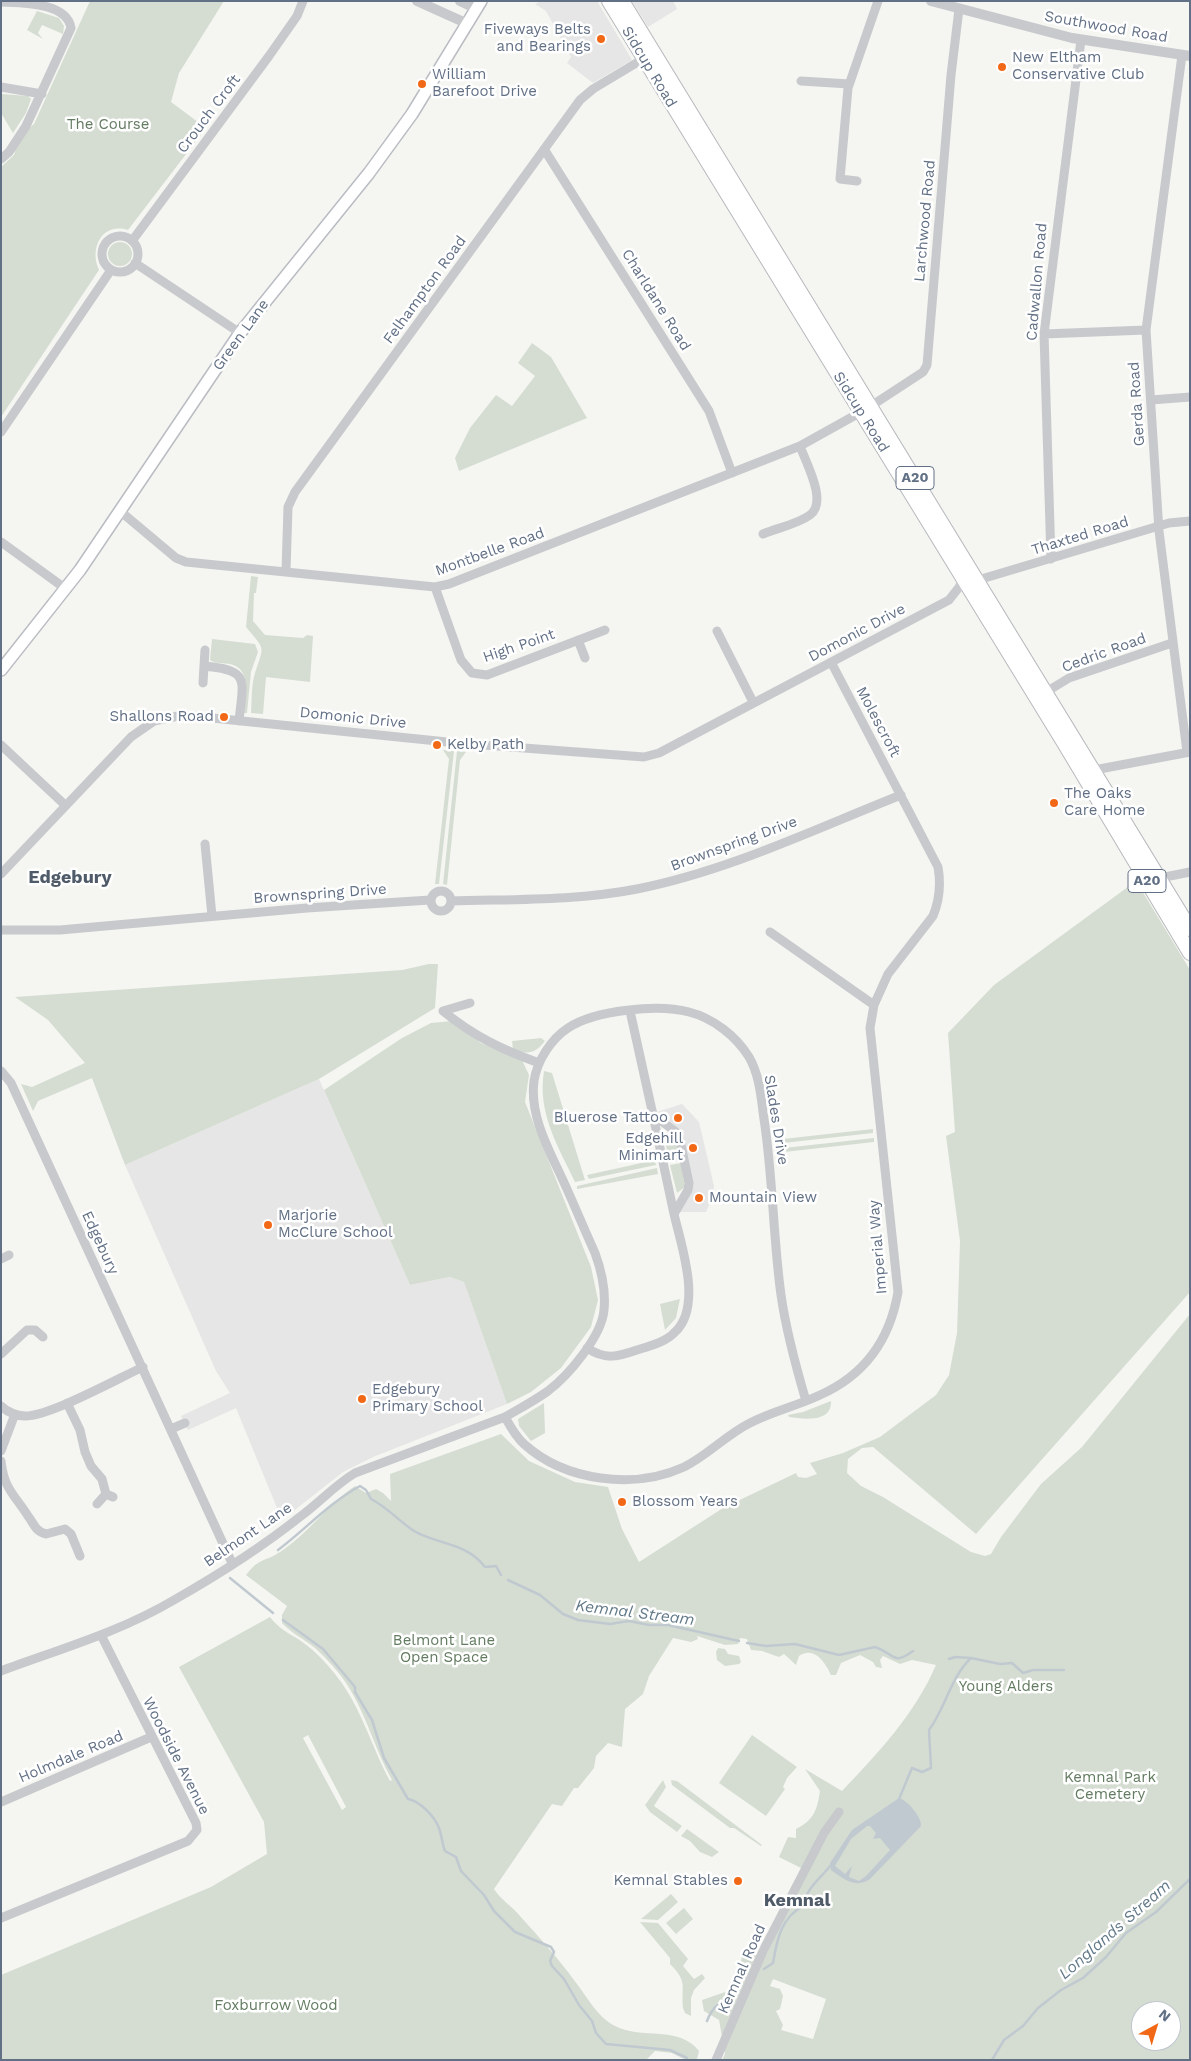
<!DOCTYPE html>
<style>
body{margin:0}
#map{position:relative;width:1191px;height:2061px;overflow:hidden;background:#f5f6f1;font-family:"Work Sans",sans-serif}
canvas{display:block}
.frame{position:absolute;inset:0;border:2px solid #627085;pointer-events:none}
.north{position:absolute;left:1131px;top:2001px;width:50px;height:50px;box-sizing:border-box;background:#fff;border:1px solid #c0c6ce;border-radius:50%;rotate:39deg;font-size:14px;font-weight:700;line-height:20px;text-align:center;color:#627085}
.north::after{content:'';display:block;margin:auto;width:18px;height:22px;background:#f16816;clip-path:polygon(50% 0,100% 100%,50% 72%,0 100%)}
</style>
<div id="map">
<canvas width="1191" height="2061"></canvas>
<div class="frame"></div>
<div class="north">N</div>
</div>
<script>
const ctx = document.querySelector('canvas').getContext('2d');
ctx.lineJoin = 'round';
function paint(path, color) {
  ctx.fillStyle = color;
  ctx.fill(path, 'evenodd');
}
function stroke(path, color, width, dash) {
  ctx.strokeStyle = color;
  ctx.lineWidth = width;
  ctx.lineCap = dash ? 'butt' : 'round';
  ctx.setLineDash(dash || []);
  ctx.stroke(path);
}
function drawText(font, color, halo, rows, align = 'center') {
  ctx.font = font + ' "Work Sans",sans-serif';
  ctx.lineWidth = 5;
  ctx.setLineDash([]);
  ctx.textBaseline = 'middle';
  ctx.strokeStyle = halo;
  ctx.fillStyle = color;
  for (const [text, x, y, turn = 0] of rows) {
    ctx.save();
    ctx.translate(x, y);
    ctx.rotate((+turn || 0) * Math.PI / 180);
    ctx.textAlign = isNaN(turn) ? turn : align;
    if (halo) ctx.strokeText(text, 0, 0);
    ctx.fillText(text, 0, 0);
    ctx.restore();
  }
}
paint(new Path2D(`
 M541,1h56l35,59 -39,23 -26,-20 4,-6 -25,-46 -11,-7z
 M632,1h41l4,8 -29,18z
 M319,1079l91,206 40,-8 14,5 43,122 -134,53 -30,15 -61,48 -46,-112 -48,22 -7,-14 49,-23 -14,-22 -91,-206z
 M682,1104l17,18 15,64 -1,10 -7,16h-26l11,-25 -11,-56 -23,-19z`), '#e5e6e5');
paint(new Path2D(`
 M90,1h134l-45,72 -8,29 35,26 -78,102c-26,-8 -39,18 -29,40l-98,147v-250l13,-12 6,-20 14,-11z
 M37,11l22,7 5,8 -1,8 -21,-9 -4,8 5,6 -16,-9z
 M1,94l27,2 3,3 -5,14 -13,20 -12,-20z
 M108 254a12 12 0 1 1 24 0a12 12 0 1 1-24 0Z
 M532,343l19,14 36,61 -128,53 -4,-13 15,-30 26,-33 16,11 23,-30 -17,-13z
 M251,576l7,1 -2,16h-2l-1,28 12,14 38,3 4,-3 6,1 -3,46 -44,-5 -3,37 -12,-1c1,-12 0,-28 4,-40 9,-28 11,-22 -9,-46z
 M212,639l43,5 3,8 -7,20 -4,41h-4c2,-18 9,-44 -13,-49 -7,-1 -14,0 -20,-4z
 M443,750l11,1 -15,133h-4l14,-125z
 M457,751l9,1 -6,8 -13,125 -4,-1z
 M1136,881l54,89v322l-214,242 -103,-87 -11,1 -14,11 -1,14 14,13 22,11 88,55 14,4 6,-2 10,-17 40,-53 41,-37 108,-133v746h-468l3,-6 -6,-34 -15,-9 -2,-11 29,-10 9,-21 2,-14h24l37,-86 -24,-12 9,-20 8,1v-9c18,-9 21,-19 24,-38l-15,-22 37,22c38,-40 72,-76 94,-126l-24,-5 -12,4 -17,-8 -3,4 2,8 -6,-1 -3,-5 -13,-7 -19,8 -5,12h-5c-6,-13 -17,-29 -32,-19l-3,9 -12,-11 -5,3 -17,-6 -11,-1 -4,-11 -7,-1 -2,6 -13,1 -28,-9 1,3 -7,3 -18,-4 -24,38 -6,18 -18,15 -3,38 -14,-4 -12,13 -2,12 -16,20h-4l-12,18 -10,-2 -58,85c7,11 18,17 26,27 19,21 38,42 54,64 12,15 23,37 41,46 27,14 64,-1 84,25l-2,8 -11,1 -14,-7 -17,-2 -9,9h-645v-85l210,-88 56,-33 -3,-32 -85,-155 91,-50c11,15 25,18 39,30 10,8 21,20 29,31 23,29 34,70 52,103l2,-1c-19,-34 -27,-72 -51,-104 -7,-9 -17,-20 -26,-28 -11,-9 -24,-15 -33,-25v-8l5,-9 -41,-31c14,-18 17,-12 34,-23 28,-18 47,-47 75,-66l11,7 10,-4 7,4 8,8 -1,-27 111,-40 28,27 46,21 33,5 14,42 17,33 84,-54 73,-35 2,4 8,1 11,-4 -7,-11 33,-10 37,-16 56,-42 13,-20 8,-42 3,-92 -14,-105 9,-4 -7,-99 46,-48zM308,1735l38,72 -4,3 -39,-72zM773,1979l53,20 -13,40 -32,-9 2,-5 -7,-14 4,-2 3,-13 -3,-7 -10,-3zM1141,2011h30v30h-30z
 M429,964h9l-3,44 -116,71 -194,86 -33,-87 -54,23 -5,10 -12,-27 11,3 53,-24 -37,-43 -33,-23 387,-27z
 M452,1021l29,22 41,17 7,15 -4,27 66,165 7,33 -7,27 -30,41 -30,24 -24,12 -43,-122 -14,-5 -40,8 -86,-195 78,-52 29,-15z
 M541,1038l4,3c-10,13 -18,14 -32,8l-1,-8z
 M544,1071l8,2 33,107 -10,2c-17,-36 -38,-69 -31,-111z
 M873,1129v4l-99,11v-4z
 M666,1133l9,5 5,22 -11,2 -5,-27z
 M874,1138v4l-99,11v-4z
 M655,1160l1,5 -67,14 -2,-4z
 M681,1163l4,24 -8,6 -7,-28z
 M657,1168l1,6 -81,15v-3z
 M680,1299l-4,19 -11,12 -5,-26z
 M831,1401c1,22 -27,18 -42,16l-1,-2 15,-3z
 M544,1403l1,30 -14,8 -12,-15 -1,-7z
 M718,1648l7,1 3,5 11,2 2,6 -2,2 -14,2 -8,-6 -1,-8z
 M752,1735l45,32 -10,11 -4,9 2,2 -19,27 -47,-33z
 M663,1780l3,7 -12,19 28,20 -5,6 -27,-20 -5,-7z
 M671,1780l6,1 85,64 -1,1 -27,-18h-4l-58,-43z
 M687,1829l32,23 -7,5 -12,-5 -10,-11 -9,-5z
 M671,1894l7,8 -20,18 -17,-1z
 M684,1908l9,11 -17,15 -10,-11z
 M640,1922l18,1 30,36 -5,7 11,13 8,-5 3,4 -11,12 -3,8v18l-6,-3 -2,-5c-2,-23 5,-26 -13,-44v-6z`), '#d5ddd2');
paint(new Path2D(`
 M899,1798c8,2 23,19 22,28l-51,53c-15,10 -26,0 -39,-9l-1,-7 22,-33zM867,1826h3l6,7 -3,6 7,-1 10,12 -24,26 -7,5 -10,-4 3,-11 -7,8 -10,-8 16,-27z`), '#c0c9d0');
stroke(new Path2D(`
 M278,1550c28,-21 51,-47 82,-64l6,4 5,9c16,8 28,22 43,32 24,14 52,11 71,36l11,-1 5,9
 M230,1578l43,35
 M508,1580l32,15 23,19 15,6 32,4 19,-3 20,4h19l71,16
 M283,1620l40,29 32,38v5l17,28 12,38 24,41c12,2 27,18 31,29 3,8 3,16 6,23l11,6 5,14 23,24 10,16 21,21 36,15 3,5 -4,9 2,5 12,13 15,26 13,16 4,12 10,11 64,6 17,8
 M747,1643l19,3 29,-2 44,11 36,-8c21,7 17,19 38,4
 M949,1659l6,-2 16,1
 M899,1799l13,-31 10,4 9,-4 -2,-38c17,-23 21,-52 42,-72l29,6 12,-1 11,10 10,-3h31
 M764,1969l9,-6c4,-24 8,-45 30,-57 4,-19 17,-27 28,-41
 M707,2021c10,-26 24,-15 31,-30 3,-6 1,-9 7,-14
 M992,2060l12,-20 19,-14 15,-18 23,-18 22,-12 23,-21 20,-24 30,-21 34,-33`), '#c0c9d0', 2.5);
const secondary = new Path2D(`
 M1,670l79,-100 160,-237 129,-160 43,-59 69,-113`);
const trunk = new Path2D(`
 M609,1l454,740 127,212
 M622,1l568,928`);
stroke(secondary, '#b9bcc2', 14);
stroke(trunk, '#b6b9bd', 16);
stroke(new Path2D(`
 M1,2c21,1 66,0 70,26l-45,98 -17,26 -8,7
 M1182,55l-36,275 13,201 28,221
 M801,81l48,3
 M1,87l41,7
 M544,149l165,262 23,62
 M857,181l-17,-2 8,-91 30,-87
 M102 254a18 18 0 1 1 36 0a18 18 0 1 1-36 0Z
 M132,241l137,-185 28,-40 6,-15
 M135,263l105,70
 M1044,334l102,-4
 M1151,400l39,-3
 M871,406l52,-34 4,-7 24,-290 8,-66
 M1,432l110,-162
 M120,511l56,47 10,4 249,25 14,-3 351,-138 61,-34
 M763,534c14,-6 35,-10 47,-19 18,-13 -4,-52 -10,-69
 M1,542l65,47
 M1051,559l-7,-225 37,-294
 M286,571l2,-64 7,-15 285,-392 13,-11 50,-30
 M978,580l191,-57 21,-2
 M435,587l26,73 11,13 15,2 118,-45
 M717,631l36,71
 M578,640l7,18
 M205,650l-1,16c47,4 39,14 35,55
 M203,683l1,-17
 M1046,692l23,-14 103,-35
 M1,745l64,60
 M1094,770l96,-18
 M205,844l7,72
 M1,874l130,-137 23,-16 29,-6 274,28 187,14 15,-4 290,-153 11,-14 2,-10
 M1160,878l30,-6
 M431 901a10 10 0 1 1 20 0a10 10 0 1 1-20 0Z
 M451,901c61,-2 125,0 186,-12 91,-18 178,-60 264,-94
 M1,930h59l247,-22 123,-8
 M770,932l104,73
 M443,1011c32,26 58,38 96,52
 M443,1011l27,-8
 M630,1011l23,104
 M1,1071l10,12 221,480
 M653,1115l23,17 3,4 10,47 -1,7 -14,24z
 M1,1259l8,-4
 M587,1348c18,12 30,9 50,2 13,-4 29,-8 38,-18 28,-26 6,-87 -1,-118
 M1,1354l26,-24h8l8,7
 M67,1403l13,27 5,22 6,14 11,13 4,15 7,3
 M1,1406c6,6 16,10 24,10 25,0 92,-37 118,-49
 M505,1417c5,9 11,20 19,27 41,37 110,46 160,23 24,-12 42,-32 66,-44 23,-12 47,-17 70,-28 45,-20 70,-56 78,-103l-28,-264 4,-23 14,-31 45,-58c7,-17 8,-32 5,-49l-107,-205
 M171,1429l14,-6
 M1,1451l14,-37
 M1,1461c3,28 13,33 27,55 6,8 8,16 18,18l19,-5 6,5 9,22
 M97,1504l9,-10
 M1,1671c59,-22 119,-39 173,-71 44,-25 88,-53 127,-84 19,-14 34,-31 54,-43l150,-56c14,-8 29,-16 43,-26 20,-15 54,-55 56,-81 2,-20 -2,-38 -9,-57 -10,-22 -19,-44 -29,-66 -14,-32 -37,-69 -32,-106 3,-20 17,-42 34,-53 27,-18 90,-24 121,-16 24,6 47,24 60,45 11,19 12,41 15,62 9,58 9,118 17,176 5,35 15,72 25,106
 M1,1802l150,-65
 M1,1918l187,-77 9,-11 -1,-7 -95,-188
 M716,2060l47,-109 61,-118 15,-21`), '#c7c9cd', 9);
stroke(new Path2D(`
 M417,1l51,23
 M460,1l17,8
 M931,1l141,37 118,18`), '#c7c9cd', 10);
stroke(secondary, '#fff', 11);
stroke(trunk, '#fff', 14);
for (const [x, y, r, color] of [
 [601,39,5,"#f16816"],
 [1002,67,5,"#f16816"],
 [422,84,5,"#f16816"],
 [224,717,5,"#f16816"],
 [437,745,5,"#f16816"],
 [1054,803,5,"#f16816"],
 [678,1118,5,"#f16816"],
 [693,1148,5,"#f16816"],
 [699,1198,5,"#f16816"],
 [268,1225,5,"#f16816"],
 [362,1399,5,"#f16816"],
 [622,1502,5,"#f16816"],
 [738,1881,5,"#f16816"]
]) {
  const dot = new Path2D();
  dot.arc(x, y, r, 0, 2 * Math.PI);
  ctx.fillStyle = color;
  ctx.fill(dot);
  stroke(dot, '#fff', 2);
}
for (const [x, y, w] of [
 [915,478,38],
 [1147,881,38]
]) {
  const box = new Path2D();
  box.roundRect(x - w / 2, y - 11.5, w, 23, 4);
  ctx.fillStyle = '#fff';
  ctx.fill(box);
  stroke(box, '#627085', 1);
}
drawText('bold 14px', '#627085', null, [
 ["A20",915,478],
 ["A20",1147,881]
]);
drawText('15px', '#627085', '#fff', [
 ["Southwood Road",1106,27,10],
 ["Sidcup Road",649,67,59],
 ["Crouch Croft",209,114,-53],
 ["Larchwood Road",925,221,-85],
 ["Cadwallon Road",1037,282,-85],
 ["Felhampton Road",425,290,-54],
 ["Charldane Road",656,300,58],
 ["Green Lane",241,335,-54],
 ["Gerda Road",1137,404,-94],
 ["Sidcup Road",861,412,58],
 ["Thaxted Road",1080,536,-17],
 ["Montbelle Road",490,552,-20],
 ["Domonic Drive",857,633,-28],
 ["High Point",519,646,-19],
 ["Cedric Road",1104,653,-20],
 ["Domonic Drive",353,718,6],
 ["Molescroft",878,722,62],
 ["Brownspring Drive",734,844,-20],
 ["Brownspring Drive",320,894,-4],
 ["Slades Drive",776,1120,81],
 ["Edgebury",100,1243,65],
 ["Imperial Way",878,1247,-95],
 ["Belmont Lane",248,1535,-34],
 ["Woodside Avenue",176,1756,63],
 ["Holmdale Road",71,1757,-23],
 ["Kemnal Road",742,1969,-66]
]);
drawText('15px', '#627085', '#fff', [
 ["Fiveways Belts",591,30,"right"],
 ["and Bearings",591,47,"right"],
 ["New Eltham",1012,58],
 ["Conservative Club",1012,75],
 ["William",432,75],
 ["Barefoot Drive",432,92],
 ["Shallons Road",214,717,"right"],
 ["Kelby Path",447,745],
 ["The Oaks",1064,794],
 ["Care Home",1064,811],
 ["Bluerose Tattoo",668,1118,"right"],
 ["Edgehill",683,1139,"right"],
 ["Minimart",683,1156,"right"],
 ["Mountain View",709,1198],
 ["Marjorie",278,1216],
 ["McClure School",278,1233],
 ["Edgebury",372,1390],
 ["Primary School",372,1407],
 ["Blossom Years",632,1502],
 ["Kemnal Stables",728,1881,"right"]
], 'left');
drawText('15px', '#637b61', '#fff', [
 ["The Course",108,125],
 ["Belmont Lane",444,1641],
 ["Open Space",444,1658],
 ["Young Alders",1006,1687],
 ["Kemnal Park",1110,1778],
 ["Cemetery",1110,1795],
 ["Foxburrow Wood",276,2006]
]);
drawText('italic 16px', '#627989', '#fff', [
 ["Kemnal Stream",635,1613,7],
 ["Longlands Stream",1115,1930,-41]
]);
drawText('bold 18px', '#505b69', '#fff', [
 ["Edgebury",70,878],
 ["Kemnal",797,1901]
]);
</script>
